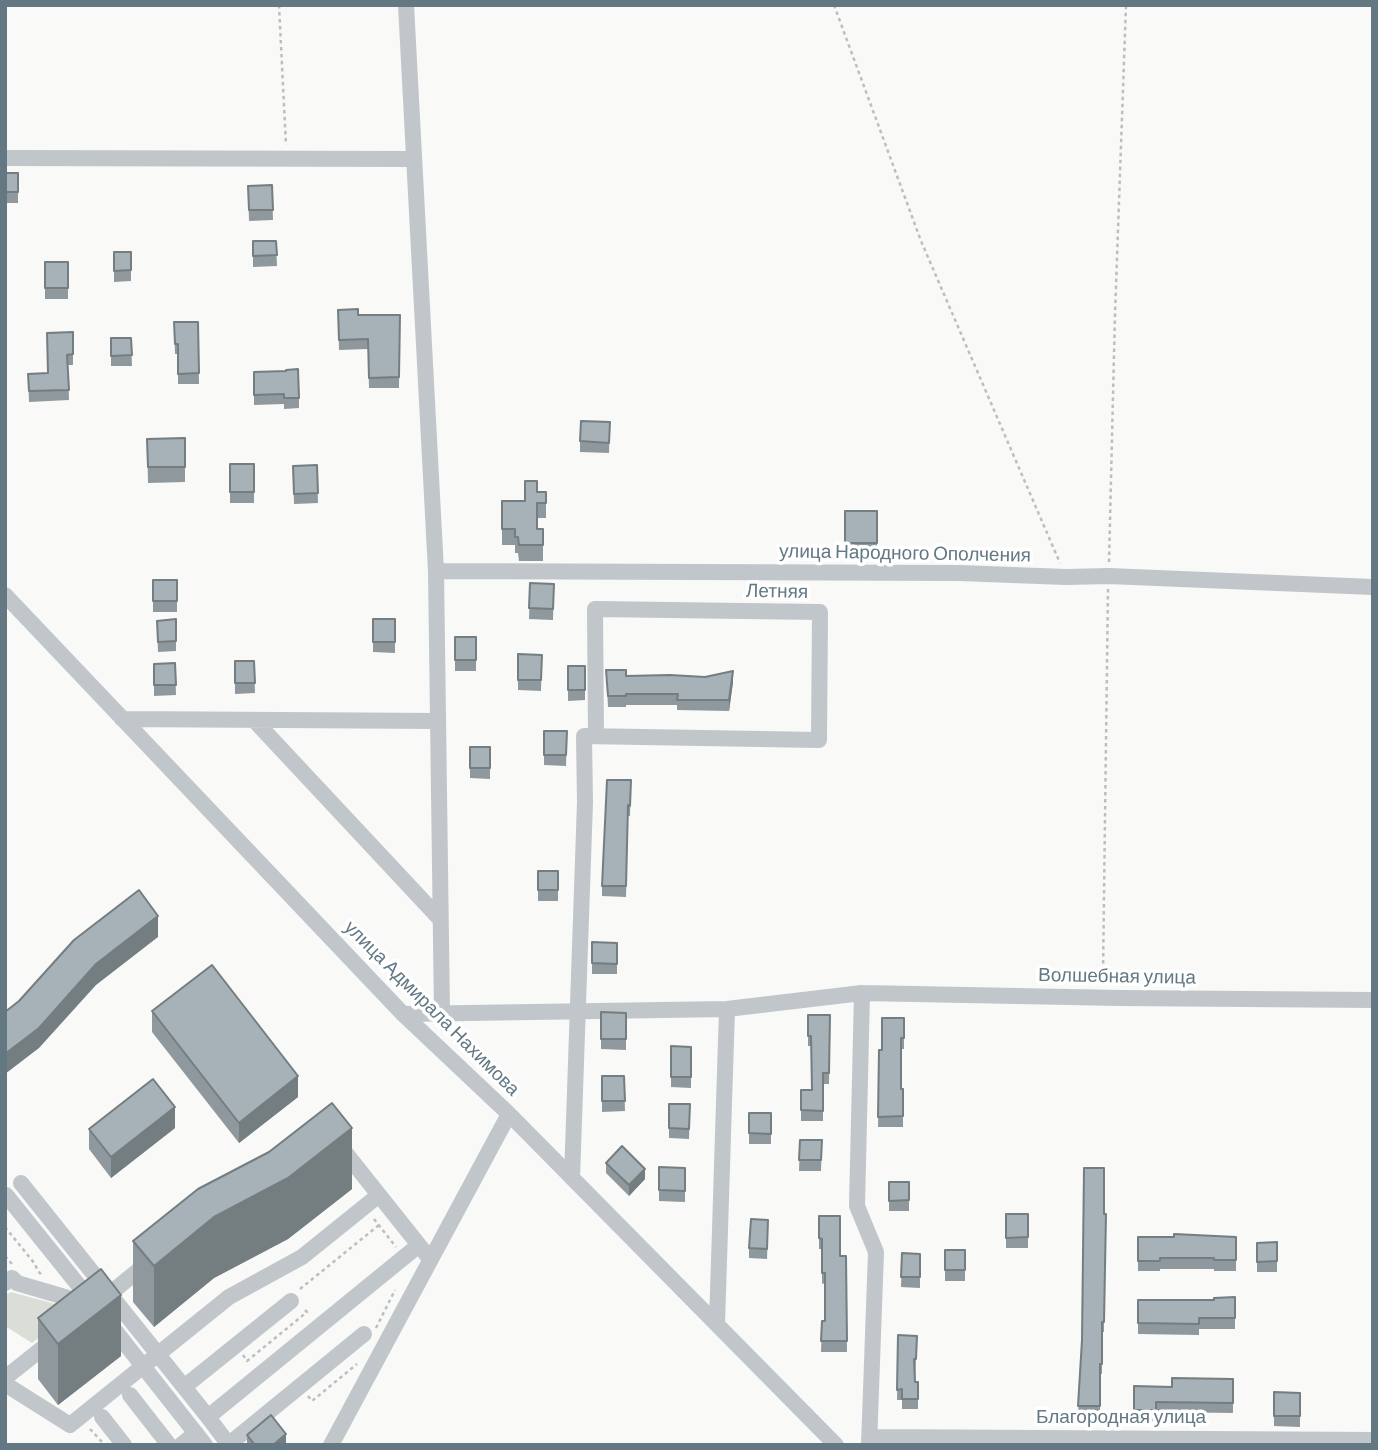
<!DOCTYPE html>
<meta charset="utf-8">
<style>
body{margin:0}
#map{position:relative;width:1378px;height:1450px;overflow:hidden;background:#f9f9f7;font-family:Barlow,sans-serif}
canvas{display:block}
.frame{position:absolute;inset:0;border:7px solid #637883;pointer-events:none}
</style>
<div id="map">
<canvas width="1378" height="1450"></canvas>
<div class="frame"></div>
</div>
<script>
const ctx = document.querySelector('canvas').getContext('2d');
ctx.lineJoin = 'round';
function paint(path, color) {
  ctx.fillStyle = color;
  ctx.fill(path, 'evenodd');
}
function stroke(path, color, width, dash) {
  ctx.strokeStyle = color;
  ctx.lineWidth = width;
  ctx.lineCap = dash ? 'butt' : 'round';
  ctx.setLineDash(dash || []);
  ctx.stroke(path);
}
function drawText(font, color, halo, rows, align = 'center') {
  ctx.font = font + ' Barlow,sans-serif';
  ctx.lineWidth = 7;
  ctx.setLineDash([]);
  ctx.textBaseline = 'middle';
  ctx.strokeStyle = halo;
  ctx.fillStyle = color;
  for (const [text, x, y, turn = 0] of rows) {
    ctx.save();
    ctx.translate(x, y);
    ctx.rotate((+turn || 0) * Math.PI / 180);
    ctx.textAlign = isNaN(turn) ? turn : align;
    if (halo) ctx.strokeText(text, 0, 0);
    ctx.fillText(text, 0, 0);
    ctx.restore();
  }
}
paint(new Path2D(`
 M11,1292l48,13 2,16 -29,22 -27,-17v-31z`), '#daded6');
stroke(new Path2D(`
 M279,5l7,140
 M834,5l87,236 139,322
 M1109,562l6,-248 11,-309
 M1108,589l-5,383 8,11
 M374,1219l22,28
 M5,1227l30,37 2,5 5,7
 M5,1256l7,8
 M300,1289l79,-64
 M376,1328l19,-38
 M243,1355l4,6 60,-49 -3,-3
 M308,1396l4,5 45,-37
 M90,1429l12,13`), '#babfc1', 2.5, [3.5, 3.5]);
stroke(new Path2D(`
 M406,5l30,566 6,442
 M5,158l408,1
 M436,571l523,2 107,4 43,-1 264,11
 M5,595l398,419 106,100 327,331
 M122,719l316,2
 M254,720l186,199
 M862,993l-5,213 19,46 -7,193
 M403,1014l324,-5 135,-16 259,5 252,2
 M340,1146l90,113
 M572,1178l13,-376 -1,-66 235,4 1,-128 -225,-3 1,127
 M21,1183l187,234 211,-172
 M6,1195l86,107
 M5,1283l7,-5 5,5 68,20
 M102,1300l48,-39
 M109,1323l96,122
 M717,1324l10,-315
 M5,1378l49,-39
 M5,1384l65,41 159,-128 73,-40 77,-62
 M184,1387l107,-86
 M130,1395l39,50
 M102,1417l22,28
 M208,1417l21,28
 M869,1437l504,3
 M181,1445l15,-12
 M228,1445l136,-111
 M331,1445l178,-331`), '#c0c6c9', 16);
paint(new Path2D(`
 M5,173h13v30h-13z
 M272,185l1,35 -24,1 -1,-35z
 M253,241h23l1,25 -24,1z
 M114,252h17v29l-17,1z
 M45,262h23v37h-23z
 M338,310l20,5h42l-1,73h-30l-1,-39 -29,1z
 M174,322h24l1,62h-21v-30h-3z
 M73,332v33h-5l1,35 -40,2 -1,-28 20,-1z
 M111,338h20l1,28h-21z
 M254,372l45,26v10l-15,1v-5l-30,1z
 M610,422l-1,31 -29,-1v-11z
 M185,438v44l-37,1 -1,-44z
 M230,464h24v39h-24z
 M317,465l1,38 -24,1 -1,-38z
 M537,492h9v26h-9v11h6v32h-24l-1,-8h-3v-8h-13v-44h23z
 M845,511h32v47h-32z
 M153,580h24v32h-24z
 M530,583l24,1 -1,36 -24,-1z
 M176,619v32l-18,1 -1,-31z
 M373,619h22v34l-22,-1z
 M455,637h21v34h-21z
 M518,654l24,1 -1,36 -23,-1z
 M235,661h19l1,32 -20,1z
 M175,663l1,32 -22,1v-32z
 M568,666h17v34l-17,1z
 M606,670l20,6 107,6 -4,29 -52,-1v-5h-51v2h-18z
 M567,731l-1,35 -22,-1v-10z
 M470,747h20v32l-20,-1z
 M631,780l-1,36h-2l-2,81 -24,-1v-10z
 M538,871h20v30h-20z
 M592,942l25,1v31h-25z
 M152,1011l146,86 -59,46 -87,-111z
 M626,1013v37l-25,-1v-10z
 M808,1015h22l-1,69h-6v37h-22v-31h11l-1,-44h-3z
 M904,1018v31h-3v40h2v38h-25l1,-77h3z
 M671,1046l20,1v41l-20,-1z
 M602,1076h22l1,35 -23,1z
 M669,1104h21l-1,35 -20,-1z
 M749,1113h22v31h-22z
 M175,1128l-64,50 -22,-29v-20z
 M800,1140h22l-1,31h-22z
 M606,1163l39,16 -16,17 -23,-23z
 M659,1167l26,1v34l-26,-1z
 M1104,1168v164h-2v42h-2v42h-22l4,-76z
 M889,1182h20v29h-20z
 M352,1189l-64,50 -74,39 -60,49 -21,-25v-61z
 M1006,1214h22v34h-22z
 M819,1216l21,40h6l1,96h-26l1,-31h3v-38l-3,1v-35h-3z
 M768,1231l-1,28 -18,-1v-10z
 M1138,1237h98v34h-22v-2h-54v2h-22z
 M1277,1242v30h-20v-29z
 M945,1250h20v31h-20z
 M902,1253l18,1v34l-19,-1z
 M1235,1297v32h-36v6l-61,-1v-34h76z
 M38,1318l83,38 -63,49 -20,-26z
 M898,1335l19,1 -2,46h3v27h-16v-9h-5z
 M1233,1379v34l-77,-1v9h-22v-35l38,1z
 M1274,1392l26,1v34l-26,-1z
 M247,1435l39,10h-39z`), '#8f999d');
paint(new Path2D(`
 M733,671v11l-4,29v-11z
 M158,916v21l-62,48 -57,63 -34,26v-20l91,-90z
 M298,1076v21l-59,46v-20z
 M175,1107v21l-64,50v-21z
 M352,1128v61l-64,50 -74,39 -60,49v-61l60,-49z
 M645,1169v10l-16,17v-11z
 M121,1295v61l-63,49v-61z
 M286,1434v11h-13z`), '#747d80');
const building = new Path2D(`
 M5,173h13v19h-13z
 M272,185l1,25h-24l-1,-24z
 M253,241h23l1,14 -24,1z
 M114,252h17v18l-17,1z
 M45,262h23v26h-23z
 M358,309v6h42l-1,62 -30,1 -1,-39 -29,1 -1,-30z
 M174,322h24l1,51 -21,1v-30h-3z
 M73,332v22l-6,1 2,35 -40,1 -1,-17 20,-1 -1,-40z
 M111,338h20l1,17 -21,1z
 M298,369l1,29h-15v-4l-30,1v-23l32,-1v-1z
 M581,421l29,1 -1,21 -29,-2z
 M185,438v29h-37l-1,-28z
 M230,464h24v28h-24z
 M317,465l1,28 -24,1 -1,-28z
 M525,481h12v11h9v11h-9v26h6v16h-24l-1,-8h-3v-8h-13v-28h23z
 M845,511h32v32h-32z
 M153,580h24v21h-24z
 M530,583l24,1 -1,25 -24,-1z
 M176,619v22l-18,1 -1,-21z
 M373,619h22v23h-22z
 M455,637h21v23h-21z
 M518,654l24,1 -1,25h-23z
 M235,661h19l1,22h-20z
 M175,663l1,22h-22v-21z
 M568,666h17v24h-17z
 M606,670h20v6l44,-1 35,2 28,-6 -4,29h-52l1,-6h-52v2h-18z
 M544,731h23l-1,24h-22z
 M470,747h20v21h-20z
 M607,780h24l-1,26 -2,-1 -2,81h-24z
 M538,871h20v19h-20z
 M139,890l19,26 -62,48 -57,64 -34,26v-42l14,-11 55,-61z
 M592,942l25,1v21l-25,-1z
 M212,965l86,111 -59,47 -87,-112z
 M601,1012l25,1v26h-25z
 M808,1015h22l-1,58h-6v38l-22,-1v-20h11l-1,-54h-3z
 M882,1018h22v20h-3v51h2v27l-25,1 1,-67h3z
 M671,1046l20,1v30h-20z
 M602,1076h22l1,25h-23z
 M153,1079l22,28 -64,50 -22,-28z
 M332,1103l20,25 -64,50 -74,39 -60,49 -21,-25 65,-52 71,-37z
 M669,1104h21l-1,25 -20,-1z
 M749,1113h22v21l-22,-1z
 M800,1140h22l-1,20h-22z
 M622,1146l23,23 -16,16 -23,-22z
 M659,1167l26,1v23l-26,-1z
 M1084,1168h20v46h2l-2,108h-2v42h-2v42h-22l4,-66z
 M889,1182h20v18l-20,1z
 M1006,1214h22v23l-22,1z
 M819,1216h21v40h6l1,85h-26l1,-20h3v-48h-3v-34l-3,-1z
 M751,1219l17,1 -1,29 -18,-1z
 M1174,1234l62,3v23h-22v-2h-54v3h-22v-24h36z
 M1277,1242v19l-20,1v-19z
 M945,1250h20v20h-20z
 M902,1253l18,1v23h-19z
 M101,1269l20,26 -63,49 -20,-26z
 M1235,1297v21h-36v6l-61,-1v-23h76v-2z
 M898,1335l19,1 -1,23h-2l1,23h3v17h-16v-10l-5,1z
 M1172,1378l61,1v24l-77,-1v8h-22v-24l38,1z
 M1274,1392l26,1v23h-26z
 M271,1415l15,19 -13,11h-18l-8,-10z`);
paint(building, '#a6b2b7');
stroke(building, '#747d80', 2);
drawText('19px', '#637883', '#fff', [
 ["улица Народного Ополчения",905,553,1],
 ["Летняя",777,591,1],
 ["Волшебная улица",1117,976,1],
 ["улица Адмирала Нахимова",432,1008,45],
 ["Благородная улица",1121,1417]
]);
</script>
